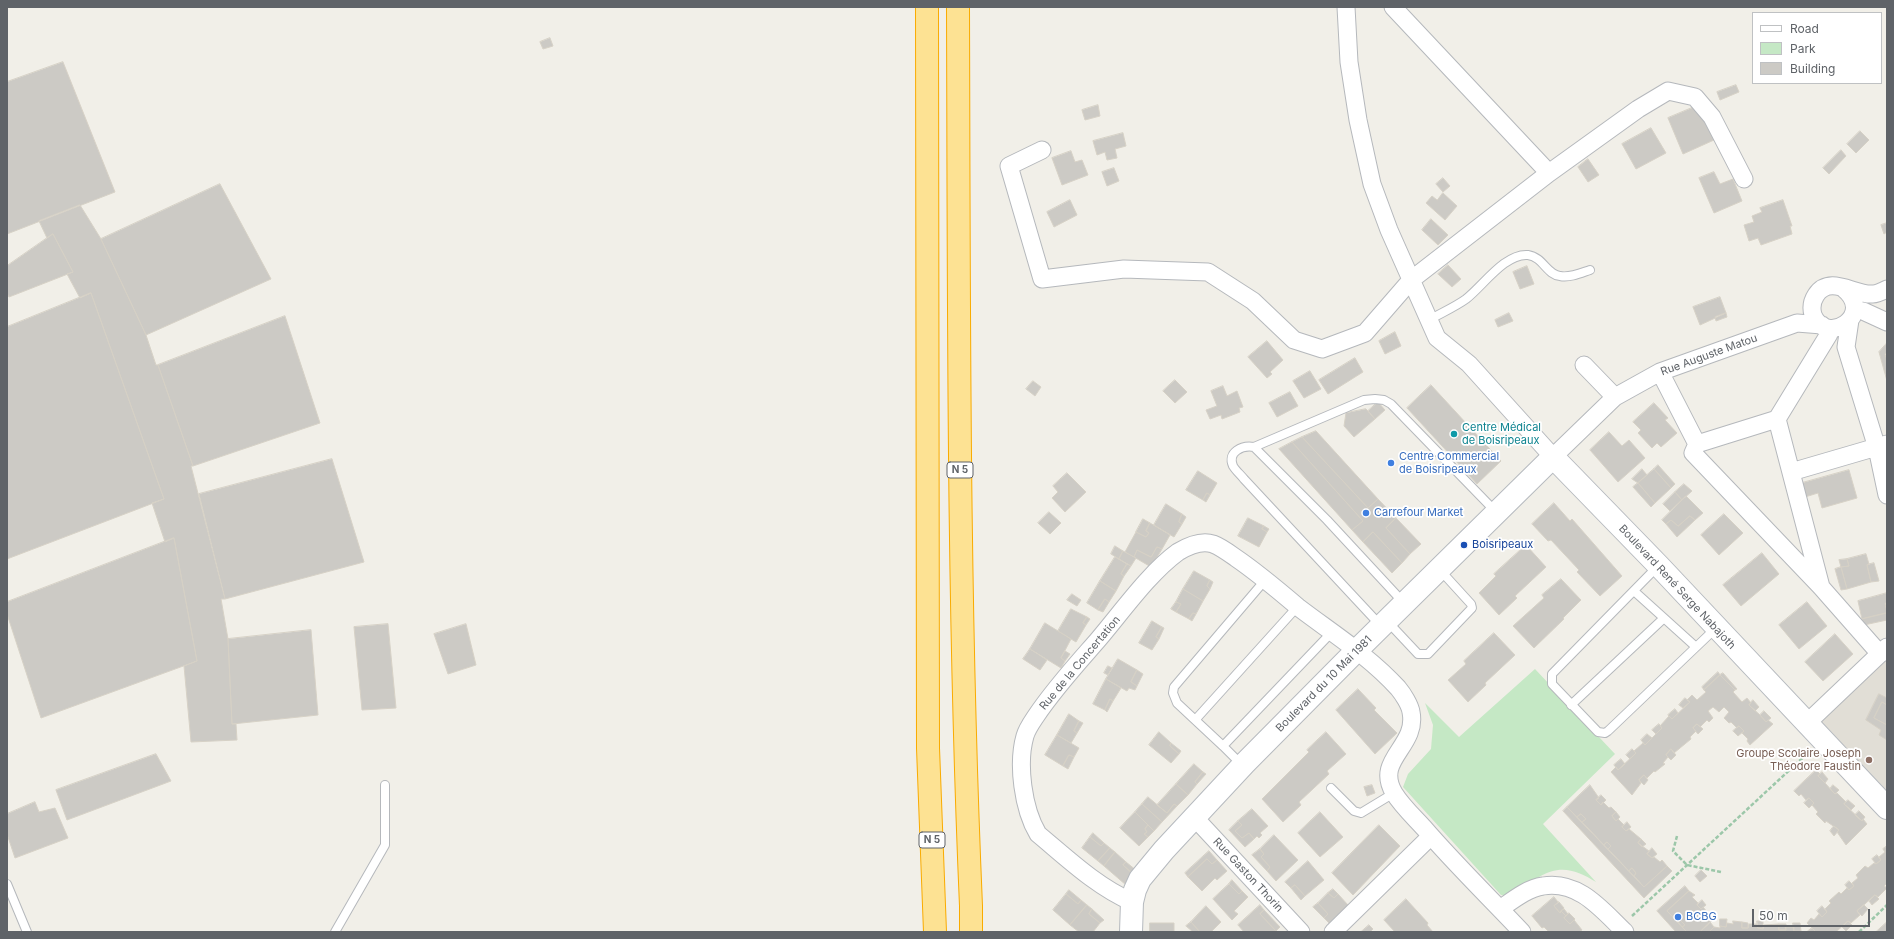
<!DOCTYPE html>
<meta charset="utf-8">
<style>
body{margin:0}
#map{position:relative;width:1894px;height:939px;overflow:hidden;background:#f1efe8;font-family:Inter,sans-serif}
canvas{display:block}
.frame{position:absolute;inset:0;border:8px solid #5f6368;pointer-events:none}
.legend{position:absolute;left:1752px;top:12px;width:130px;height:72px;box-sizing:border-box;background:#fff;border:1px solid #bfc1c3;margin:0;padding:5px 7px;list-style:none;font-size:12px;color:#5f6368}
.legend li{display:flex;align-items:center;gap:8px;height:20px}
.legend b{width:20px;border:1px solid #bfc1c3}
.scale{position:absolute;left:1752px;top:909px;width:118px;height:18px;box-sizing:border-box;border:2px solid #5f6368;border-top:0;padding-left:5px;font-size:12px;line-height:14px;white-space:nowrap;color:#5f6368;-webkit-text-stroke:3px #fff;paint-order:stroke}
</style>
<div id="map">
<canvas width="1894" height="939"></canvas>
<div class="frame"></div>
<ul class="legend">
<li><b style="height:5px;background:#fff"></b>Road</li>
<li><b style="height:11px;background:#c5e8c5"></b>Park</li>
<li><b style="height:11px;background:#cccac5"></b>Building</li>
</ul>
<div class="scale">50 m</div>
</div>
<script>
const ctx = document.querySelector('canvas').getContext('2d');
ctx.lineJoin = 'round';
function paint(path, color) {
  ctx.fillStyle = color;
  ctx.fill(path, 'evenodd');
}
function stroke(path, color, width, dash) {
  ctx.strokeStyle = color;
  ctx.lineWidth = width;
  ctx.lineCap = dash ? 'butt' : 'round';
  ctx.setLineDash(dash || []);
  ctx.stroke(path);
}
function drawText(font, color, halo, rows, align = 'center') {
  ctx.font = font + ' Inter,sans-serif';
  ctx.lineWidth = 3.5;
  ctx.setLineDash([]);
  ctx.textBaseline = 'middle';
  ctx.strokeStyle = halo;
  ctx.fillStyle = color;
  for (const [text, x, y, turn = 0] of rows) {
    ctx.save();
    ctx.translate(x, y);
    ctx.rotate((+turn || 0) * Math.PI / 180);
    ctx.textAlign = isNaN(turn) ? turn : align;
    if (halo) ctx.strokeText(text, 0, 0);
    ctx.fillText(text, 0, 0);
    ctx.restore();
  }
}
paint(new Path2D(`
 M1887,658v139l-70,-73z`), '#e1ded6');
paint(new Path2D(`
 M1535,669l80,85 -72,70 53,58c-19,-12 -36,-18 -57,-5 -8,4 -14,14 -21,20l-17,-2 -98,-108 5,-13 23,-25 2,-24 -8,-22 34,34z`), '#c5e8c5');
const building = new Path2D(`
 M550,38l3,8 -10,3 -3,-7z
 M63,62l52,130 -108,42v-152z
 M1736,85l3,7 -19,8 -3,-8z
 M1098,105l2,11 -15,4 -3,-10z
 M1699,105l15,35 -31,14 -15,-36z
 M1651,128l15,25 -30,16 -14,-25z
 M1860,131l9,9 -13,13 -9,-9z
 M1123,133l3,13 -11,3 2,9 -10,2 -2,-8 -8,3 -4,-14z
 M1841,150l5,6 -17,18 -6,-6z
 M1071,151l4,11 7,-2 6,15 -26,10 -10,-27z
 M1588,159l11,16 -11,7 -10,-15z
 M1114,168l5,13 -12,5 -5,-14z
 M1714,172l6,12 13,-5 9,22 -28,12 -15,-35z
 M1443,178l7,8 -7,6 -7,-8z
 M220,184l51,95 -125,56 -45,-96z
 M1443,193l14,13 -12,14 -19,-17 6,-7 5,4z
 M1070,200l7,15 -23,12 -7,-15z
 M1783,200l9,26h-2l2,8 -31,11 -3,-7 -9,3 -5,-16 10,-3 -2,-6 10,-4 -2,-4z
 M80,205l21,34 45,96 10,30h2l35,101h-2l34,133h-4l7,40 4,85h4l1,16 -46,2 -7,-76 13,-5 -23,-123 -9,4 -13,-39 12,-4 -73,-206 -11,5 -13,-24 6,-2 -20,-38 -6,4 -8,-17z
 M1431,219l17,16 -10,10 -16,-15z
 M1887,223v9l-3,2 -3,-9z
 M53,234l20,38 -64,25 -2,-4v-27z
 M1448,265l13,14 -9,8 -14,-13z
 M1527,266l7,18 -14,5 -7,-17z
 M91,293l73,206 -157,60v-232z
 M1720,297l6,16 -26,12 -7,-18z
 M1509,313l4,8 -15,6 -3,-7z
 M1726,313l1,4 -11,4 -1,-4z
 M285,316l35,107 -127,43 -35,-101z
 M1395,332l6,14 -16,8 -6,-13z
 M1267,341l16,19 -13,12 2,2 -5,4 -19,-21z
 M1887,343v9l-2,2 2,6v21l-8,-29z
 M1355,358l8,14 -35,22 -9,-14z
 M1310,371l11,18 -17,9 -11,-17z
 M1175,380l12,12 -12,11 -12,-12z
 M1033,381l8,6 -6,9 -9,-7z
 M1431,385l70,76 -24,23 -70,-76z
 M1223,386l4,10 10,-5 6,16 -4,1 1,4 -18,7 -1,-4 -11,4 -4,-9 11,-4 -6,-15z
 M1290,392l8,14 -21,11 -8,-14z
 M1378,402l7,8 -10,9 -7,-8z
 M1654,403l14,15 -3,2 12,13 -16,14 -4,-4 -5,5 -14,-15 3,-3 -8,-8z
 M1366,409l9,10 -21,18 -10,-11 2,-13z
 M1316,431l62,68 -10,9 -66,-71z
 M1609,432l13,14 7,-6 16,18 -27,24 -28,-32z
 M1302,437l66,71 10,-9 18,19 -10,10 24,26 -8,9 -29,-31 -10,10 -11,-12 11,-9 -71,-79z
 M1292,442l71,79 -11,9 -73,-81z
 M332,459l32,103 -139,37 -26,-105z
 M1658,465l17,19 -4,4 -17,-19z
 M1642,469l5,6 -9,8 -6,-4z
 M1654,469l17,19 -16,15 -17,-20z
 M1849,470l8,28 -35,10 -4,-15 -13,4 -3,-14z
 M1198,471l19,12 -7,12 -3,-2 -4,7 -17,-10z
 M1067,473l19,19 -21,20 -13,-14 6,-6 -5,-6z
 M1638,483l17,20 -4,4 -18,-20z
 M1684,484l8,7 -10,9 -7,-8z
 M1675,492l7,8 -12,11 -7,-7z
 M1207,493l3,2 -4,7 -3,-2z
 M1686,496l17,17 -8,7 -5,-4 -12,10 -7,-6 -5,4 -4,-4z
 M1554,503l16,18 2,-2 50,57 -22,20 -23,-24 2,-2 -28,-30 -3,1 -16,-17z
 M1166,504l16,10 -3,8 3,2 -8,13 -20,-12z
 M1049,512l12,11 -11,11 -12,-11z
 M1182,514l4,3 -4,7 -3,-2z
 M1724,514l19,19 -24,22 -18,-20z
 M1690,516l5,4 -18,17 -11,-13 5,-4 7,6z
 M1248,518l16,8 -2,3 5,3 -8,15 -21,-11z
 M1396,518l25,26 -11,10 -24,-26z
 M1143,519l7,4 -4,8 3,2 -3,4 -10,-5z
 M1150,523l20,12 -8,14 -5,-2 -6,10 -14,-7 -3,7 -9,-5 11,-20 10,5 3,-4 -3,-2z
 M1264,526l5,3 -2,3 -5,-3z
 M1373,532l29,31 -10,10 -29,-31z
 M174,538l23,123 -156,57 -34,-104v-12z
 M1526,545l20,22 -31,29 2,2 -18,17 -20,-22 17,-17 -2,-2z
 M1115,546l8,5 -4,8 -8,-5z
 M1157,547l5,2 -11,18 -17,-10 3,-7 14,7z
 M1123,551l13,7 -5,8 -12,-7z
 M1762,553l17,21 -38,32 -18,-21z
 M1866,554l3,10 -2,1 4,17 -24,7 -6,-22 8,-1 -2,-7z
 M1115,557l12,7 -6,10 3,2 -8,15 -16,-10z
 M1847,559l2,7 -8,1 -2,-7z
 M1874,563l5,18 -8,1 -4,-17z
 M1127,564l4,2 -7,10 -3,-2z
 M1841,567l6,22 -6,1 -6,-21z
 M1194,571l16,9 -3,6 3,3 -7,12 -20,-12z
 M1561,579l20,21 -18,18 1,1 -30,29 -21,-22 31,-28 -2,-3z
 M1210,580l3,2 -3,7 -3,-3z
 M1100,581l16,10 -7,11 -4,-3 -7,11 -11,-7z
 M1183,589l20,12 -7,13 -3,-1 -4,6 -13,-7 5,-8 -5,-2z
 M1887,593v10h-2l2,10 -25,6 -4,-18z
 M1072,594l9,6 -4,6 -10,-6z
 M1105,599l4,3 -6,10 -5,-2z
 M1176,602l5,2 -5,8 -5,-3z
 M1807,602l20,24 -28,23 -20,-24z
 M1071,609l16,8 -4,6 3,2 -10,17 -18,-11z
 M1193,613l3,1 -4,7 -3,-2z
 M1887,613v7l-23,5 -2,-6z
 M1087,617l3,2 -4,6 -3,-2z
 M1152,621l10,6 -6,10 3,2 -7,11 -13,-7z
 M1045,623l26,16 -10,19 4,3 -4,7 -31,-19z
 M388,624l8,84 -34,2 -8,-83z
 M466,624l10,41 -28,9 -14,-40z
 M1162,627l2,1 -5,11 -3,-2z
 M311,630l7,85 -86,9 -4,-85z
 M1494,633l21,22 -30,28 1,2 -18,17 -20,-22 18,-16 -2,-3z
 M1835,634l18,20 -30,27 -18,-19z
 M1030,649l17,11 -7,10 -17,-11z
 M1065,651l5,3 -5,7 -4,-3z
 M1118,659l19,11 -6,12 6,4 -2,4 -6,-2 -2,3 -21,-12z
 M1108,666l4,2 -4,7 -4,-2z
 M1137,670l6,4 -6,12 -6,-4z
 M1718,672l2,3 -16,15 -2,-3z
 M1723,673l14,16 -2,1 -15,-15z
 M1720,675l15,15 -2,2 9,10 5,-4 4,5 -2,2 11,10 6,7 2,-2 5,4 -23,21 -3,-4 1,-2 -6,-6 2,-2 -5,-5 -2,2 -6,-6 -2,1 -5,-5 5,-6 -5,-5 -5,5 -6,-5 -5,4 5,7 -4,4 -2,-2 -7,7 -3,-3 -4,4 3,3 -6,6 1,2 -17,14 -3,-4 -5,6 2,2 -5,6 2,1 -10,8 -1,-1 -7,7 -3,-3 -5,5 2,3 -9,12 -21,-23 5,-5 2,3 18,-17 -2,-2 9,-8 2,2 17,-17 -2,-2 9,-10 3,3 18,-17 -3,-2 5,-5 5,5 9,-8 -2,-2z
 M1106,679l15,9 -8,13 -3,-2 -5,11 -12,-6z
 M1358,689l18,19 -2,2 23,23 -22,21 -39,-44z
 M1879,694l8,4v7l-5,-3 -8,16 13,7v15l-8,-5 2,-5 -15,-10z
 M1685,698l5,4 -7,6 -4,-3z
 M1110,699l3,2 -6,11 -2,-2z
 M1753,700l6,7 -4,4 -6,-6z
 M1882,702l5,3v20l-13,-7z
 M1675,709l3,4 -6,6 -4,-4z
 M1764,711l7,7 -5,4 -6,-7z
 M1069,714l10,7 -5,10 3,2 -6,10 -14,-8z
 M1079,721l4,2 -6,10 -3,-2z
 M1659,724l3,4 -6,6 -4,-4z
 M1697,724l6,5 -5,5 -5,-6z
 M1739,726l5,5 -6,5 -5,-5z
 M1159,732l12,11 -1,3 9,8 -8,9 -22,-18z
 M1326,732l20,22 -19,17 2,3 -30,28 2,3 -18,17 -21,-23 47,-47 -2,-2z
 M1647,734l5,4 -7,7 -4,-5z
 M1057,735l22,13 -5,9 -5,-2 -6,11 -18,-11z
 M1171,743l10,8 -2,3 -9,-8z
 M1632,749l4,4 -6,6 -4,-4z
 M1671,749l5,6 -5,5 -5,-5z
 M156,754l15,27 -104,39 -11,-30z
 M1069,755l5,2 -6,12 -5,-3z
 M1621,759l4,5 -7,6 -4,-5z
 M1194,764l9,8 -8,10 2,2 -9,11 -12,-11z
 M1816,770l4,4 -2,2 7,7 10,11 2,-1 9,9 -2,2 18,17 1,-2 4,5 -21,21 -9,-13 2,-2 -13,-9 -1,2 -9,-9 2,-2 -6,-7 2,-2 -5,-5 -3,2 -5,-6 -2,2 -5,-5z
 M1203,772l3,2 -9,10 -2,-2z
 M1822,772l6,7 -3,4 -7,-7z
 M1644,775l4,5 -4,5 -5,-5z
 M1176,784l12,11 -11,11 -3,-2 -7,9 -10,-8z
 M1372,785l3,8 -8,3 -3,-9z
 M1590,785l9,13 -3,2 5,5 2,-3 6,6 2,-1 5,5 -4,4 4,5 2,-2 6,6 -2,2 4,4 3,-2 12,10 -3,4 11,8 -2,3 5,4 2,-1 6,5 2,-2 5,6 -23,21 -10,-11 2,-3 -4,-5 -3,3 -21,-22 3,-3 -4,-4 -3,3 -22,-23 4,-3 -5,-5 -4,3 -10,-10z
 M1833,785l6,5 -4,4 -5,-5z
 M1601,795l5,5 -5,5 -5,-5z
 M1148,797l19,16 7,-9 3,2 -15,16 -20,-18z
 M1809,798l5,5 -5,5 -5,-5z
 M1848,800l7,6 -4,4 -7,-6z
 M35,802l4,10 16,-4 13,30 -53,20 -8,-24v-20z
 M1142,804l20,18 -8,9 -19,-19z
 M1567,807l77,80 23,-21 5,5 -28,27 -81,-87z
 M1252,809l16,17 -8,7 2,2 -3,3 -2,-2 -3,3 -5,-6 -7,5 -7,-7 7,-6 -4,-4z
 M1859,811l6,6 -3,4 -7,-6z
 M1135,812l13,13 -3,4 2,3 -3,2 4,3 -9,9 -19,-18z
 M1320,812l23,25 -23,20 -22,-24z
 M1616,812l4,5 -4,4 -4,-5z
 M1581,814l5,5 -4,3 -5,-5z
 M1238,821l4,4 -7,6 7,7 7,-5 5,6 -9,8 -16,-17z
 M1627,822l4,5 -5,4 -4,-4z
 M1148,825l6,6 -6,6 -4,-3 3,-2 -2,-3z
 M1379,825l21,21 -47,49 -21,-22z
 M1834,826l5,4 -5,6 -4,-5z
 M1093,833l11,10 -3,3 -11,-9z
 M1274,835l24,25 -22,21 -9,-10 3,-4 -9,-10 3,-3 -4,-5z
 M1090,837l11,9 3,-3 6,5 -12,13 -16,-13z
 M1641,839l5,5 -4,3 -4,-4z
 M1607,842l4,4 -3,3 -4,-4z
 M1887,846v37l-3,3 3,2 -9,9 -3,-2 -18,16 3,4 -9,8 -3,-2 -12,11h-20l-9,-9 4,-5 3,2 5,-6 3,3 5,-5 -2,-3 6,-6 -2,-2 10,-9 2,2 6,-6 2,2 5,-4 -2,-3 6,-5 -2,-3 9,-9 3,2 6,-5 2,1 5,-4 -2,-3 6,-5 -2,-3z
 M1110,848l5,4 -11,14 -6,-5z
 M1652,848l5,6 -5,4 -5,-4z
 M1260,849l4,5 -3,3 9,10 -3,4 -15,-16z
 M1209,851l8,9 -5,4 -5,-5 -19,18 -3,-4z
 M1115,852l11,10 -3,3 11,10 -8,10 -22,-19z
 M1877,855l4,5 -5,4 -4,-5z
 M1207,859l5,5 5,-4 10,11 -10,9 -2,-2 -13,13 -14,-14z
 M1308,861l16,19 -19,16 -10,-11 -4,3 -6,-6z
 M1126,862l11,9 -3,4 -11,-10z
 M1632,868l4,5 -2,3 -5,-5z
 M1701,870l6,6 -7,6 -5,-6z
 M1232,880l10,11 -3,3 -10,-10z
 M1849,881l5,5 -5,4 -4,-5z
 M1229,884l10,10 3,-3 6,6 -14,14 4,3 -6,6 -19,-21z
 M1295,885l10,11 -4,4 -10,-12z
 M1685,886l4,5 -22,20 20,21h-11l-19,-21z
 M1333,889l5,5 -4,4 -6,-5z
 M1069,890l12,10 -3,4 -12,-10z
 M1689,891l6,4 -3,2 6,6 -1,2 4,4 2,-2 5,6 2,-2 6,6 -16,15h-13l-5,-5 3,-2 -5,-5 -2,2 -11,-11z
 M1328,893l6,5 4,-4 10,11 -19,18 -5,-5 4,-4 -10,-11z
 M1066,894l12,10 3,-4 6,5 -17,20 -17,-15z
 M1875,895l4,4 -7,6 -3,-4z
 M1554,897l4,5 -4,4 6,7 1,-2 5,5 -2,2 6,6 4,-4 8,10 -3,2h-32l1,-1 -4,-4 -2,1 -10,-12z
 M1406,899l22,24 -1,2 6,7h-38l-11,-12z
 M1702,900l4,5 -5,4 -4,-4z
 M1559,902l5,6 -4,5 -6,-7z
 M1318,903l10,11 -4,4 -11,-11z
 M1087,905l5,4 -3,5 11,9 -7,9h-14l-9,-7z
 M1260,905l4,5 -4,4 16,17 -32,1 -6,-7z
 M1864,905l4,4 -6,7 -5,-5z
 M1206,906l15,16 -10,10h-11l-9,-10z
 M1822,906l5,6 -5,5 -5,-6z
 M1092,909l12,11 -4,3 -11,-9z
 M1564,909l4,5 -2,2 -5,-5z
 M1264,910l16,17 -4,4 -16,-17z
 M1569,913l6,6 -5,5 -6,-6z
 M1720,919h7l-1,8 -6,-1z
 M1680,920l5,5 -3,2 -4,-5z
 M1733,921l9,1v6h6l1,-4h8l1,4 5,1 1,-4 15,-1v6h7l-1,-3h9v4l7,1h-92l5,-5 6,1v-2l6,1 1,-4 6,1z
 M1757,921h6v8l-5,-1z
 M1848,921l4,4 -6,6 -4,-4z
 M1191,922l9,10h-7l-7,-6z
 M1710,922l4,5 -5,5h-9z
 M1742,922l6,1v5h-6z
 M1887,922v10h-11z
 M1150,923h24v9l-24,-1z
 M1793,923h7l1,8h-7z
 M1779,924h7v6h-7z
 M1369,925l4,4 -3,3h-9z
 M1812,928l4,4 -8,-1z`);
paint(building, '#cccac5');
stroke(building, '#d6d1c6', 1);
const lane = new Path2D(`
 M1429,320c12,-7 26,-13 37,-21 17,-13 39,-46 62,-44 15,2 19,20 32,21 10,2 21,-3 30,-6
 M1254,447l110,-47 11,-1 9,1 7,4 105,108
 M1658,566l-106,108v10l46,48 7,1 3,-2 108,-103
 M1266,579l-92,108 -1,6 4,10 46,43 109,-114
 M1634,591l62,56
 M1387,621l31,33h10l44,-46 -1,-4 -31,-34
 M1381,626l-137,-147c-3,-4 -8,-8 -11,-13 -6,-14 9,-21 21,-19l73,73 76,82
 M1571,705l93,-87
 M1196,719l102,-113
 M1223,746l19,19
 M1331,788l23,23 7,2 33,-20
 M7,884l20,48
 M335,932l50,-87v-60`);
const street = new Path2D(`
 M1346,7l3,55 9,58 14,64 17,46 48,108 32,26 84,93 62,-60 45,-25 137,-49 25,2
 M1393,7l156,166
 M1042,150l-33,16 33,113 82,-10 84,3 45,29 41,39 28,9 43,-16 46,-53 138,-107 89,-64 30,-18 27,6 17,20 32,62
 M1843,288c34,27 -17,59 -30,27 -2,-7 -1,-14 3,-20 14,-21 39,1 57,-1 4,0 10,-3 14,-5
 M1863,311l24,11
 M1850,320l-4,27 31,101 10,47
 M1584,365l31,32
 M1660,372l37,72
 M1777,419l52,-85
 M1791,472l96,-28
 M1821,587l-44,-168 -80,25 -4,9 128,134 59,67
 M1806,724l81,-77
 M1195,818l106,114
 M1132,902c-36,-16 -64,-43 -94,-68 -15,-25 -21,-70 -13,-98 2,-7 7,-14 11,-20 18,-27 40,-51 61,-75 24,-28 52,-68 81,-89 10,-6 23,-12 35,-8 8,3 16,9 23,14 22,15 42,32 62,49 34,26 71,49 100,81 5,6 12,17 13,24 7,35 -37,47 -17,81 8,13 20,24 30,35 31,36 65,69 98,104
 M1500,909c13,-9 28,-21 43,-23 36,-6 59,24 82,46
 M1333,932l98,-96`);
const secondary = new Path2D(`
 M1131,932l1,-30 3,-12 5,-11 24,-29 81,-87 112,-113 196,-193 106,109 228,242`);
const highway = new Path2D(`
 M927,7l1,741 7,184
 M958,7c1,300 0,600 13,899v26`);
stroke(lane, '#b5b8bc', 10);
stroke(street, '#b5b8bc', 19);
stroke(secondary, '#b6babf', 24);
stroke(highway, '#f9ab00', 24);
stroke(new Path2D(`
 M1677,836l-4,15 14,14 34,7
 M1632,916l177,-164
 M1859,932l28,-27`), '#9cc7a9', 2.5, [4, 2]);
stroke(lane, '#fff', 8);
stroke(street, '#fff', 17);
stroke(secondary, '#fff', 22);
stroke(highway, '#fde293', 22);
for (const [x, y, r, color] of [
 [1454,434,4,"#0f9aa8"],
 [1391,463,4,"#3f7fe0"],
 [1366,513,4,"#3f7fe0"],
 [1464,545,4,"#1a4fb4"],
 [1869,760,4,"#8d6e63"],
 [1678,917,4,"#3f7fe0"]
]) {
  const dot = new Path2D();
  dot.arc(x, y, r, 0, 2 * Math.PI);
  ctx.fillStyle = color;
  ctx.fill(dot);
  stroke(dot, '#fff', 1.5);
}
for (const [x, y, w] of [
 [960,470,26],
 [932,840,26]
]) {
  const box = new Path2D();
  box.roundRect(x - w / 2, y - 8, w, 16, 3);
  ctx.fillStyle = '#fff';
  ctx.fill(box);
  stroke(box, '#5f6368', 1);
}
drawText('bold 10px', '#5f6368', null, [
 ["N 5",960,470],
 ["N 5",932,840]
]);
drawText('11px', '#5f6368', '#fff', [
 ["Rue Auguste Matou",1709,355,-20],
 ["Boulevard René Serge Nabajoth",1677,587,47],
 ["Rue de la Concertation",1080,663,-50],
 ["Boulevard du 10 Mai 1981",1324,684,-45],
 ["Rue Gaston Thorin",1248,875,47]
]);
drawText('11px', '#0d838f', '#fff', [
 ["Centre Médical",1462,428],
 ["de Boisripeaux",1462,441]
], 'left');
drawText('11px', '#366cbe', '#fff', [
 ["Centre Commercial",1399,457],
 ["de Boisripeaux",1399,470],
 ["Carrefour Market",1374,513],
 ["BCBG",1686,917]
], 'left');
drawText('11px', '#164399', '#fff', [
 ["Boisripeaux",1472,545]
], 'left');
drawText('11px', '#785e54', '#fff', [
 ["Groupe Scolaire Joseph",1861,754],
 ["Théodore Faustin",1861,767]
], 'right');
</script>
